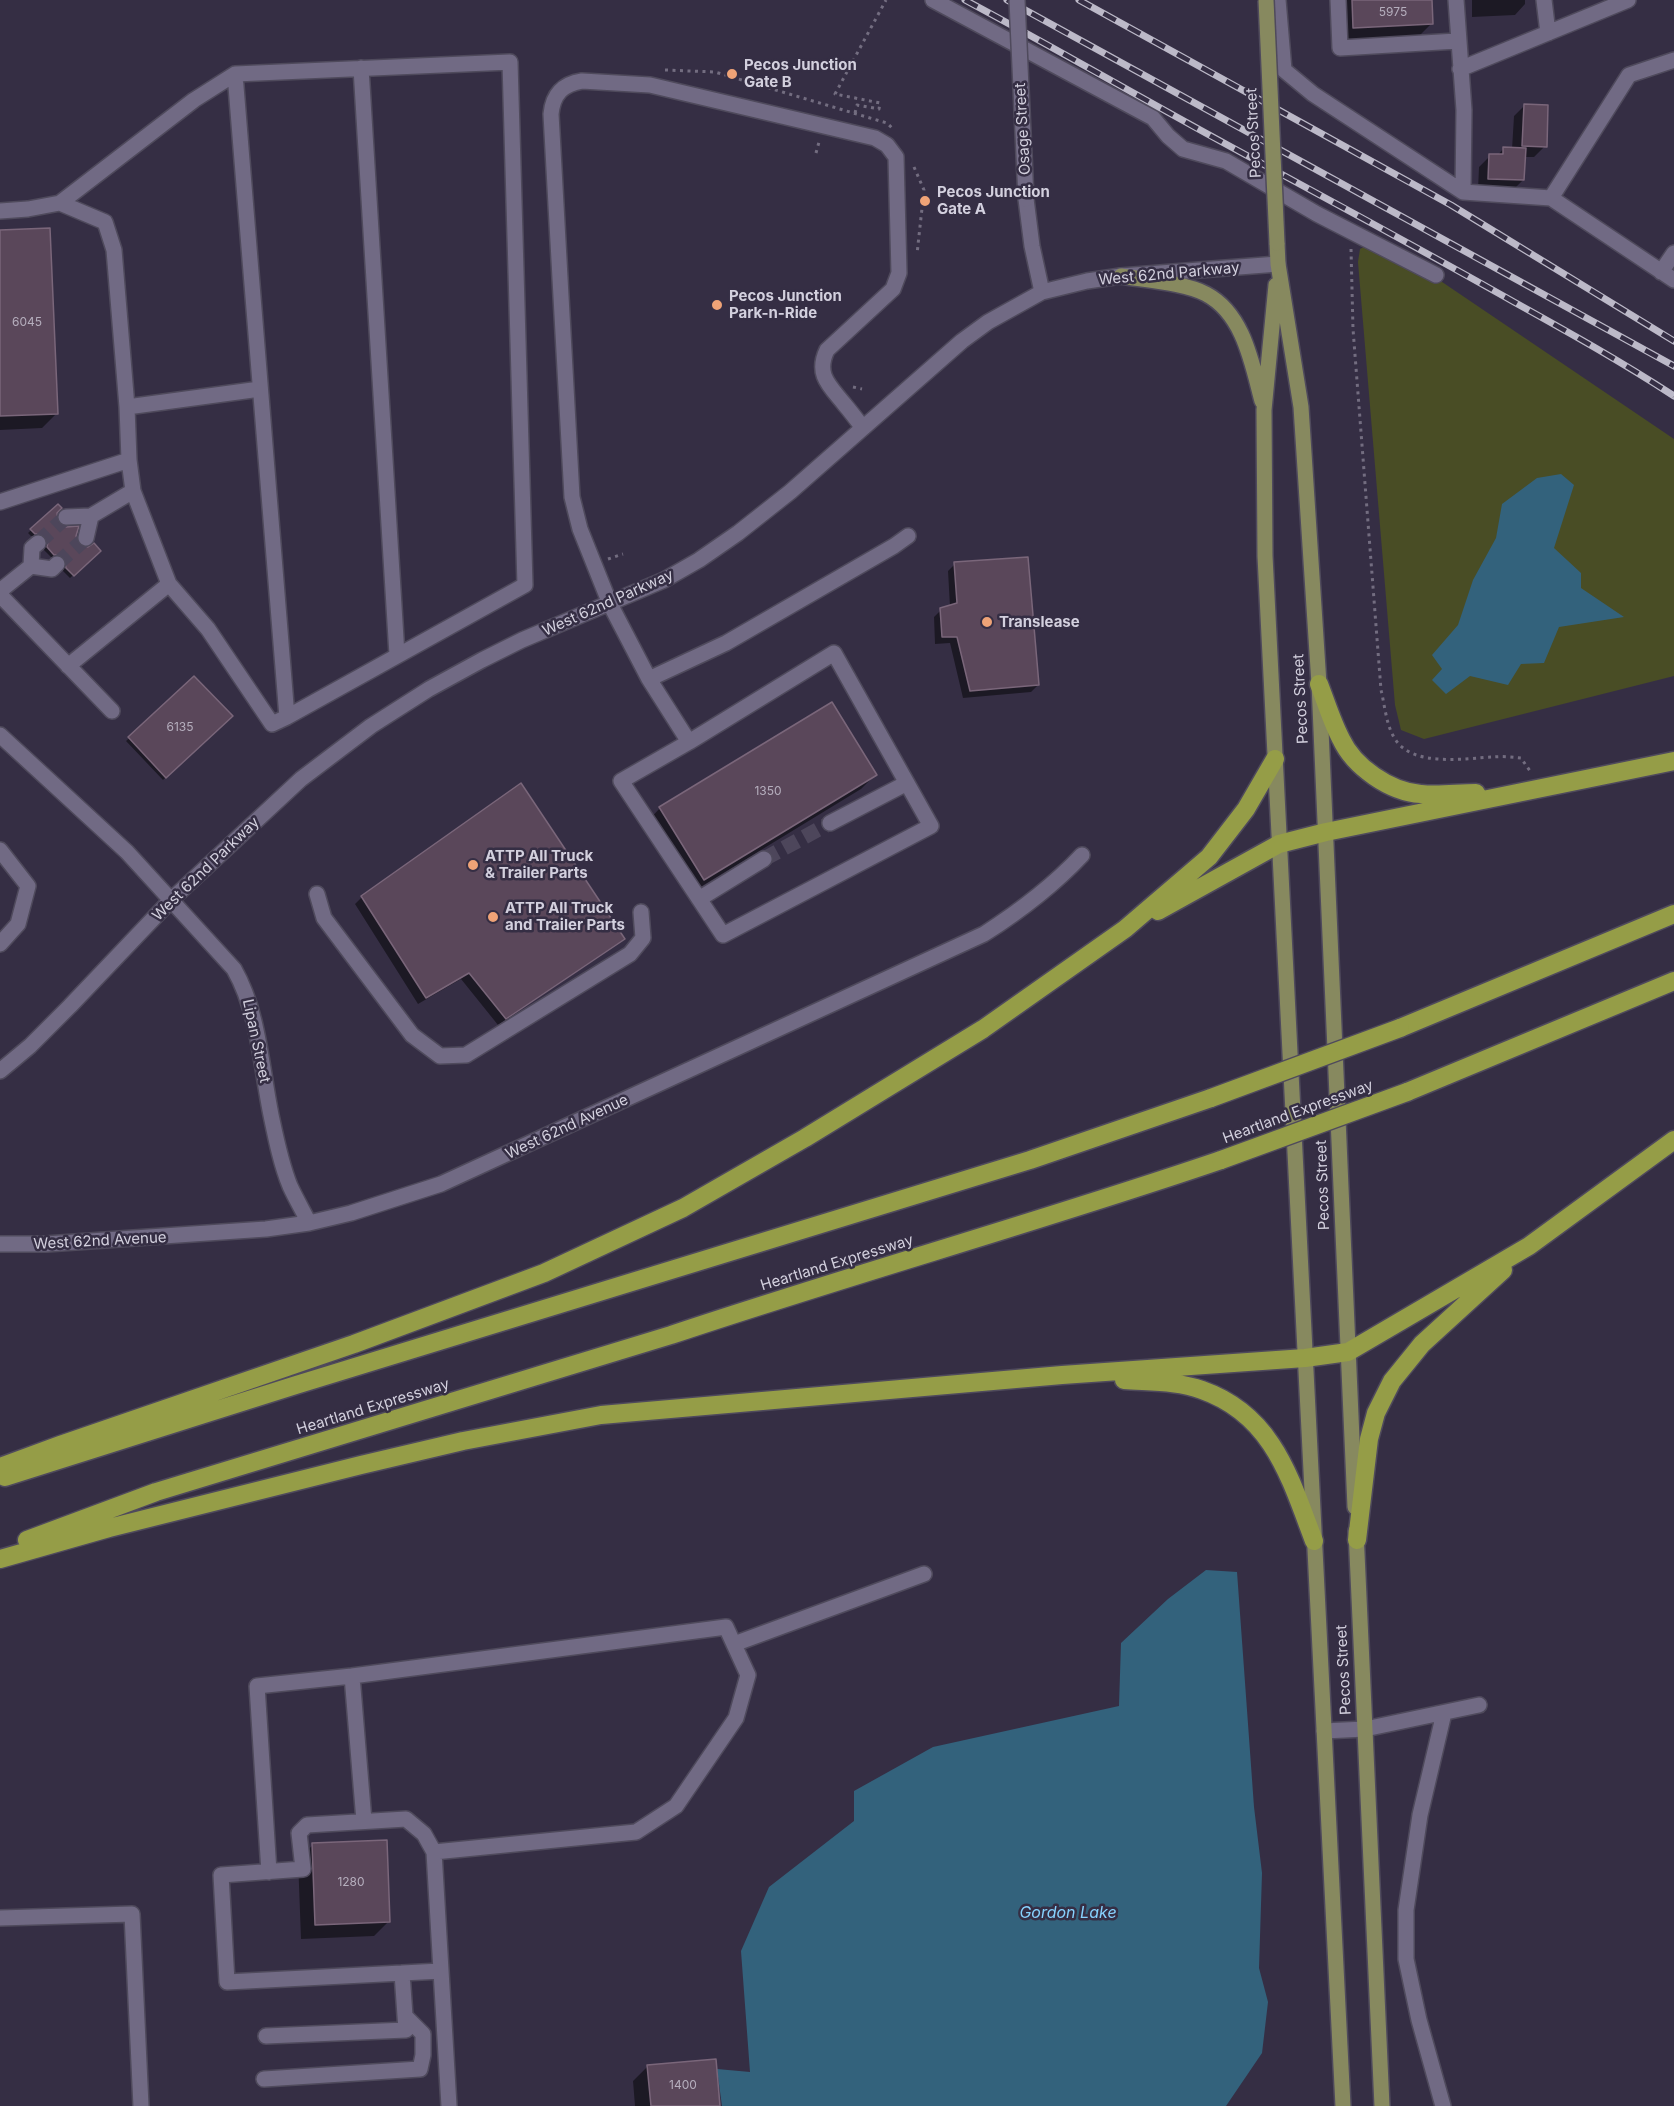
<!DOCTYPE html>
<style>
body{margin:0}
canvas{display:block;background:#352e44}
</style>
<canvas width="1674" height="2106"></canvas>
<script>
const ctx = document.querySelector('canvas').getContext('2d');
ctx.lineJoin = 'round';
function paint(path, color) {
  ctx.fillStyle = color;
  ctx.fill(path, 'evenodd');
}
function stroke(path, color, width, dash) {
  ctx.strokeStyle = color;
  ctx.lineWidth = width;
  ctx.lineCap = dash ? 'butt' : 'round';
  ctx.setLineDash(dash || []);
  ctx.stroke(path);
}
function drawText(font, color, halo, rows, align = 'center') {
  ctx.font = font + ' Inter,sans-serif';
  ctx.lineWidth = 5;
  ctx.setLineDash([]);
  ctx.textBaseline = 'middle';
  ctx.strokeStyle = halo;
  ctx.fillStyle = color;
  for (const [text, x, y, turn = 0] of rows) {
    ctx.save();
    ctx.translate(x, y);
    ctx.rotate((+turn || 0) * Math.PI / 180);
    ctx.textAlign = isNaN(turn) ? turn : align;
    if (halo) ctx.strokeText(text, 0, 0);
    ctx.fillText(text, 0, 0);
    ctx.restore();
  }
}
paint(new Path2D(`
 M1383,242l291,197v237l-250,63 -23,-9 -6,-25 -37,-443 2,-13 11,-6z`), '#494d25');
paint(new Path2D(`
 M1561,474l13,11 -20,63 27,25v15l43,29 -65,10 -15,36 -23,1 -13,21 -38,-9 -24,18 -14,-14 10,-11 -10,-14 26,-30 15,-45 23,-42 6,-34 35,-26z
 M1206,1570l31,2 17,235 8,66 -3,95 9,34 -6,51 -36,53h-504l-5,-37 33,3 -9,-121 28,-64 85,-66v-30l79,-44 186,-41 2,-63 47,-44z`), '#33627c');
paint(new Path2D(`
 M1337,0h94l1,23 -15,15 -78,4z
 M1472,0h53v4l-10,11 -43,2z
 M1525,105l20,41 -11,11h-10l-1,23 -11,11 -34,-1 1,-23 11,-11h7l6,-7h9l2,-33z
 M0,232l57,181 -15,15 -42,2z
 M57,506l-1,6 1,12 18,13 3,9 21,5 -29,27 -7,-7 -1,-10 -5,-4h-6l-7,-7 1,-4 -3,-7 -5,-3h-6l-3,-3z
 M955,564l83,121 -7,7 -68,6 -13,-55 -15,1 -1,-27 7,-7 9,-3 -2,-36z
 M194,678l37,38 -68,64 -37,-39z
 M875,775l-14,14 -172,105 -43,-71 14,-15z
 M362,897l261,41 -7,7 -118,80 -37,-46 -43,25 -63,-100z
 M313,1845l76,76 -15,15 -73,3 -3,-80z
 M648,2066l70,40h-83l-2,-25z`), '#0007');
const building = new Path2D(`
 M1352,0h80l1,24 -80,4z
 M1524,104l24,1 -1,42 -25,-1z
 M1503,147l23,1 -2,32 -36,-1 1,-25h14z
 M50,228l8,186 -58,2v-186z
 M58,504l4,4 -5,5 1,10 8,4 13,-1 -3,10 3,9 9,2 6,-4 7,8 -27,25 -8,-8 -2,-10 -4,-3h-6l-7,-8 1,-5 -3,-6 -4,-2h-6l-5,-5z
 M1028,557l11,128 -69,6 -13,-54h-15l-2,-29 17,-5 -3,-41z
 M194,676l39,40 -67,62 -38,-41z
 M832,702l45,73 -173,105 -45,-73z
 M521,783l104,156 -119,80 -37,-46 -43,25 -65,-102z
 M387,1840l3,82 -75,3 -3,-82z
 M716,2059l4,47h-69l-4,-41z`);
paint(building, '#5a475a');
stroke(building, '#7a667a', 1.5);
stroke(new Path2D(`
 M38,543l28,-26
 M57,564l29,-26
 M764,859l66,-36`), '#4d465b', 15, [15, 8]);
const minor = new Path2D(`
 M933,0l220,118 15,18 15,13 43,12 91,53 119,61
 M1278,0l6,70 29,24 150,98
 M1338,0l2,48 117,-7
 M1456,0l8,110 -1,82 88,6
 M1544,0l4,33
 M1674,60l-45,15 -78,123 123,82
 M361,68l36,587
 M1460,69l168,-69
 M1026,199l6,47 10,46
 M60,203l134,-103 41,-26
 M0,211l28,-2 32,-6 45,19 9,28 13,157 2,53 -129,42
 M1661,272l13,-19
 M127,407l133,-18
 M129,460l4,31 36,93
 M91,516l42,-25
 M66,517l25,-1 -5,22
 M38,543l-6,5 -1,18 21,3 5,-5
 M0,591l31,-25
 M0,595l112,116
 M68,666l101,-82 39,45 64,95 15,-7 238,-132 -15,-523 -275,12 52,643
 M649,679l77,-36 168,-97 14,-10
 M0,735l127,117 107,117c25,44 27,97 37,146 5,24 10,49 19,71 6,13 13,25 19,37
 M689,742l145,-89 97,173 -208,109 -102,-154 68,-39 -40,-63 -39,-75 -30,-75 -8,-32 -21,-383c2,-20 12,-30 31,-33l68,4 225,53 12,7 9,12 3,116 -6,16 -66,61c-12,25 3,36 18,55 6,7 12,15 18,23
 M830,823l77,-40
 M0,850l28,36 -10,38 -18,20
 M317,894l7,24 88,117 28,21 26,-1 164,-101 13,-16 -2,-26
 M699,899l65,-40
 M0,1071l30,-25 40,-40 101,-106 130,-121 70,-53 58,-37 53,-29 40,-20 142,-60 35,-20 39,-27 52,-41 172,-151 26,-19 54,-30 45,-11 34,-5 157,-12
 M0,1244h46l220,-15 43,-6 42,-10 90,-29 543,-250c36,-23 68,-47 98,-79
 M734,1644l190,-70
 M1324,1731l41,-2 114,-24
 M364,1821l-12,-145 374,-49 22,48 -12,43 -60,88 -40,26 -202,20
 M269,1872l-12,-186 95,-10
 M0,1918l132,-4 9,192
 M441,1971l-214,11 -6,-107 82,-6 -4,-36 8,-8 99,-6 18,15 10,18 15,254
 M266,2036l140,-6 -4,-57
 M264,2079l156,-10 3,-14v-21l-18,-18
 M1443,2106l-24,-86 -13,-61v-49l14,-95 24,-102`);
const major = new Path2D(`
 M1277,243l1,21 23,143 18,277 36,823
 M1121,276c24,4 65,7 85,18 38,20 46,70 56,107
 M1276,285l-12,125 1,146 78,1550
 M1356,1531l26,575`);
const highway = new Path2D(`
 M1319,684c7,18 13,38 22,55 13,28 49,53 80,55 18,2 37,-1 55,-1
 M1158,911l121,-67 47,-12 348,-71
 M1400,1028l274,-114
 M1407,1092l267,-111
 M1124,1380c26,2 54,1 78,10 71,25 88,88 112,151
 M0,1467l60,-22 294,-101 190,-71 139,-65 122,-70 178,-109 142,-100 84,-72 37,-48 29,-50
 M5,1477l291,-92 734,-225 181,-62
 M27,1540l129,-48 515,-157c182,-61 368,-113 550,-175
 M1357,1540l12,-101 7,-26 16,-32 30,-37 81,-74
 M0,1559l109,-31 252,-63 102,-24 138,-26 461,-40 243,-17 43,-6 181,-106 145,-106`);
stroke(minor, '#4f4a5c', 18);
stroke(major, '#4f4a5c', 18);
stroke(highway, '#4f4a5c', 21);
stroke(new Path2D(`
 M665,70l50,2 172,51 7,7
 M855,113l2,-8 22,4 1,-6 -45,-9 51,-94
 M816,153l3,-11
 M914,167l10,23 -7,64
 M1351,249l2,80 28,361c4,16 5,35 14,49 18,29 71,19 98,18 9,-1 19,0 28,1l9,13
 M853,387l9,2
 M608,559l15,-5`), '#736d80', 3, [3, 4.5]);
stroke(minor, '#716a84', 15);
stroke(major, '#87895f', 15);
stroke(highway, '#959d47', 18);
const rail = new Path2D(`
 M965,0c99,53 195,109 294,162 85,46 170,92 255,140 54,30 108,60 160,94
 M1007,0l667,366
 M1079,0l372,205 223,136`);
stroke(rail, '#bcb9c8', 7);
stroke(rail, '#352e44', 4.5, [14]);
const minorBridge = new Path2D(`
 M1017,0l9,199`);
const majorBridge = new Path2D(`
 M1266,0l11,243`);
const highwayBridge = new Path2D(`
 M1211,1098l189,-70
 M1221,1160l186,-68`);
stroke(minorBridge, '#4f4a5c', 18, []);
stroke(majorBridge, '#4f4a5c', 18, []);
stroke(highwayBridge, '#4f4a5c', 21, []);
stroke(minorBridge, '#716a84', 15);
stroke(majorBridge, '#87895f', 15);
stroke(highwayBridge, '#959d47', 18);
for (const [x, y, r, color] of [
 [732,74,6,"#efa377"],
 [925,201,6,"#efa377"],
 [717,305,6,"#efa377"],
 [987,622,6,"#efa377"],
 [473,865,6,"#efa377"],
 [493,917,6,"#efa377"]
]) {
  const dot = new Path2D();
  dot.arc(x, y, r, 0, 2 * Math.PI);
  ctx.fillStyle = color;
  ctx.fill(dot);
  stroke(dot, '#352e44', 2);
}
drawText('12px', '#b5aebd', null, [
 ["5975",1393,12],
 ["6045",27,322],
 ["6135",180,727],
 ["1350",768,791],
 ["1280",351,1882],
 ["1400",683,2085]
]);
drawText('bold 15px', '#d3d0de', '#352e44', [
 ["Pecos Junction",744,65],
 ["Gate B",744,82],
 ["Pecos Junction",937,192],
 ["Gate A",937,209],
 ["Pecos Junction",729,296],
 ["Park-n-Ride",729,313],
 ["Translease",999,622],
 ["ATTP All Truck",485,856],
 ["& Trailer Parts",485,873],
 ["ATTP All Truck",505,908],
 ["and Trailer Parts",505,925]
], 'left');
drawText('15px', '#d3d0de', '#352e44', [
 ["Osage Street",1023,129,-93],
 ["Pecos Street",1254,133,-93],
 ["West 62nd Parkway",1169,274,-5],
 ["West 62nd Parkway",608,603,-24],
 ["Pecos Street",1301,699,-93],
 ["West 62nd Parkway",206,869,-44],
 ["Lipan Street",256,1041,78],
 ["Heartland Expressway",1298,1112,-20],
 ["West 62nd Avenue",567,1127,-25],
 ["Pecos Street",1323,1185,-92],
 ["West 62nd Avenue",100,1241,-3],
 ["Heartland Expressway",837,1263,-17],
 ["Heartland Expressway",373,1407,-17],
 ["Pecos Street",1344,1670,-93]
]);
drawText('italic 16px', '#86d1fd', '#352e44', [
 ["Gordon Lake",1068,1913]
]);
</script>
